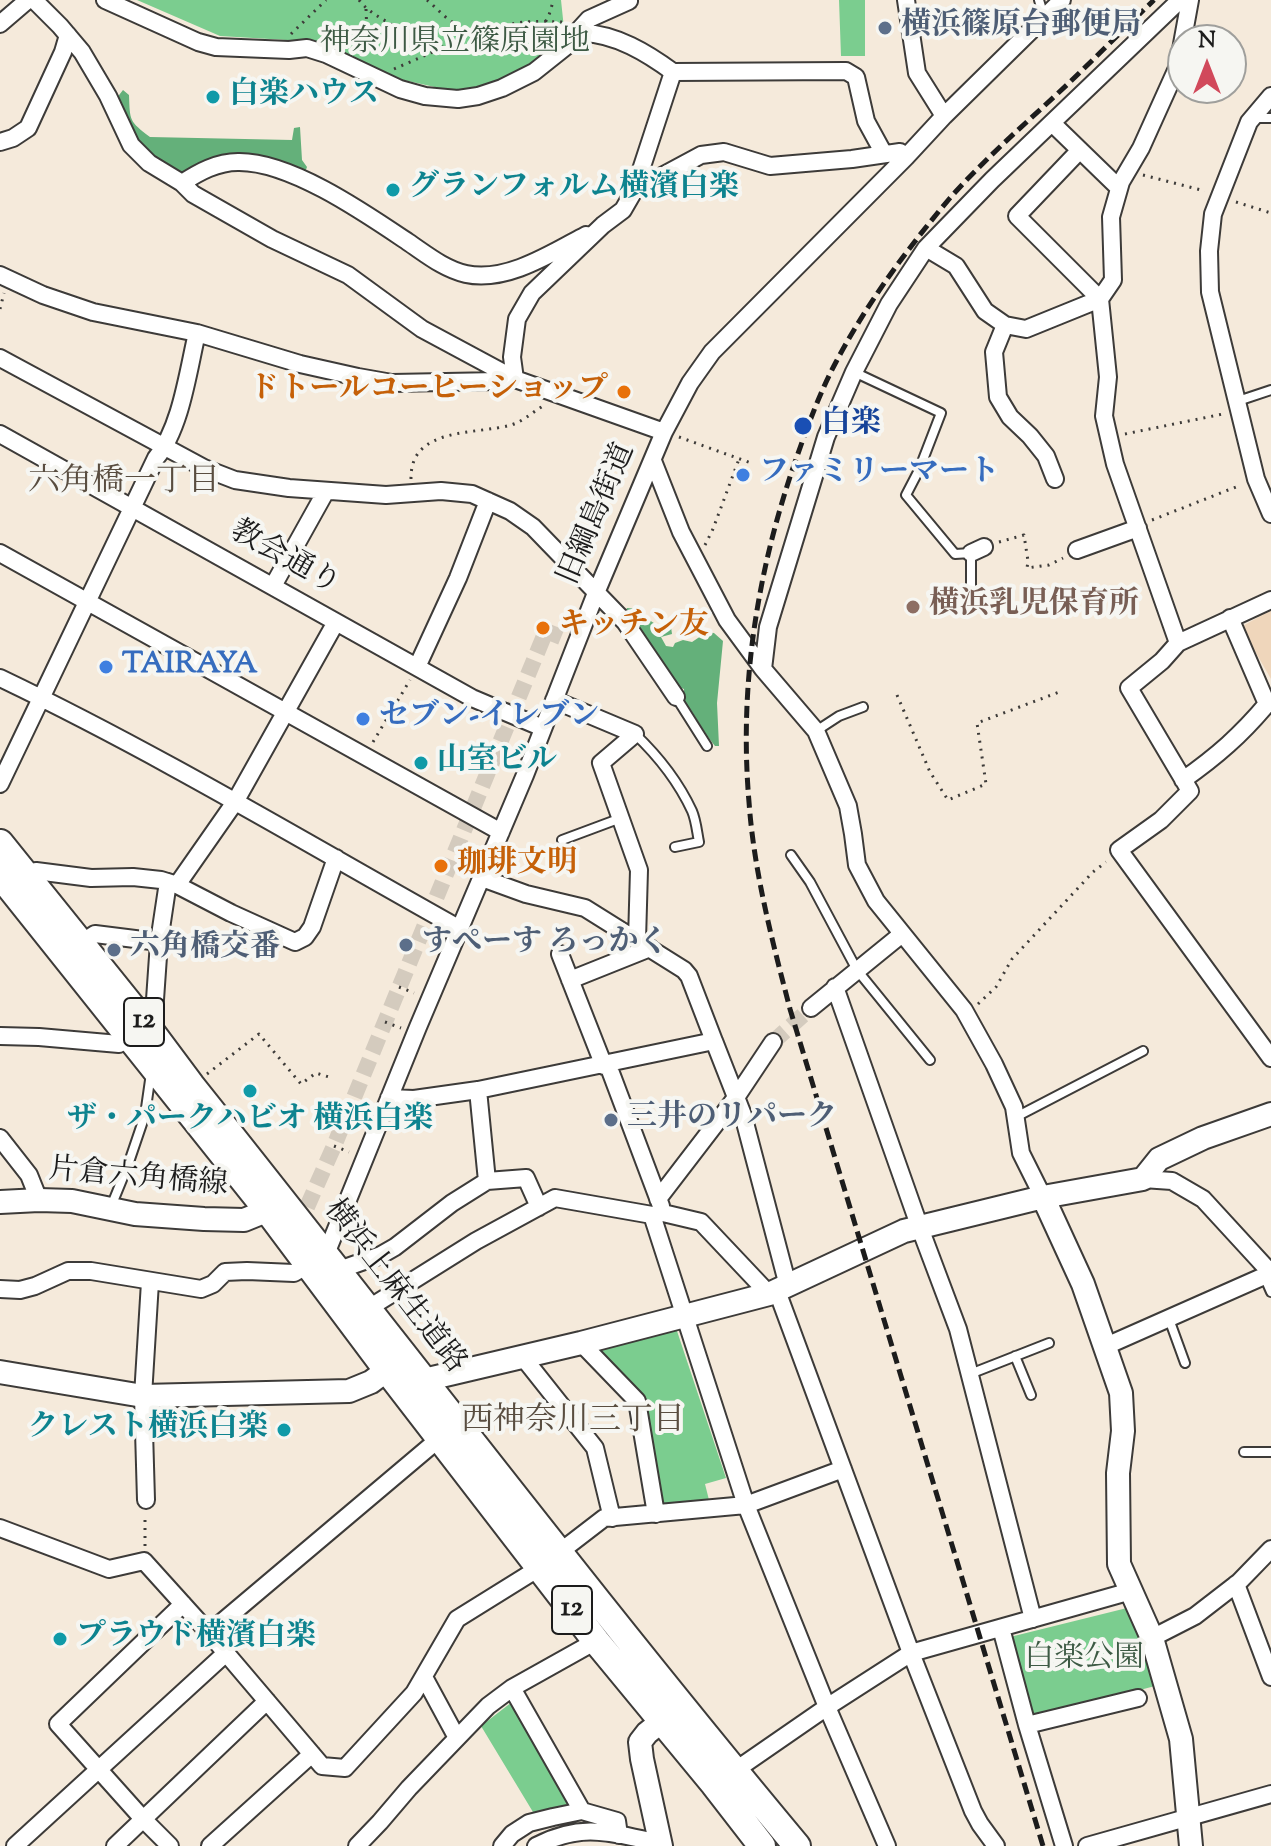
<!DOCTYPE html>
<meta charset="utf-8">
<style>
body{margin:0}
#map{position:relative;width:1271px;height:1846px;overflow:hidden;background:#f5eadb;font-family:"Sorts Mill Goudy",serif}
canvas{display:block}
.north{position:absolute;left:1167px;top:24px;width:80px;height:80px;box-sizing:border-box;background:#f6f6f2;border:2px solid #9f9f9c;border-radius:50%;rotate:0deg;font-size:22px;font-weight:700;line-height:32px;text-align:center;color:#1c1c1c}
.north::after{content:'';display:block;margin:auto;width:28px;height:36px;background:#d1495b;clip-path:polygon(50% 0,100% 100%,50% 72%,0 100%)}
</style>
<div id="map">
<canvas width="1271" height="1846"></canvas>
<div class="north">N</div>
</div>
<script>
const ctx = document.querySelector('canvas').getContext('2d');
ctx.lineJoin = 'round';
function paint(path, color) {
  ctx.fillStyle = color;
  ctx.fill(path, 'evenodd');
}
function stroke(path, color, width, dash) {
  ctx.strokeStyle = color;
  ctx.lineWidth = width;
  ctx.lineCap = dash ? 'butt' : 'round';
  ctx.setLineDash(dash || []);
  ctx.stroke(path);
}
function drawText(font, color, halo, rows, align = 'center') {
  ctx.font = font + ' "Sorts Mill Goudy","Noto Serif JP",serif';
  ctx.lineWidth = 8;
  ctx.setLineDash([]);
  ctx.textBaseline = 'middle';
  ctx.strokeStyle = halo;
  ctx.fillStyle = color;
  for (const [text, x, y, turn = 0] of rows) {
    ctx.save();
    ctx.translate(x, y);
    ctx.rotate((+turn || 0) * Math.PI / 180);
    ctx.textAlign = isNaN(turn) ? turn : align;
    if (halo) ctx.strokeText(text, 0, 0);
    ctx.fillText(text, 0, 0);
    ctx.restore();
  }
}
paint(new Path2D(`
 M1271,610v69l-30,-52z`), '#efd6bb');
paint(new Path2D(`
 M137,0h424l4,38 -51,39 -57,15 -58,-13 -67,-30 -29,-8 -83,-5z
 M839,0h26v56h-24z
 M676,1328l50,150 -21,6 4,16 -43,5 -6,-6 -19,-102 -43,-45 2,-6z
 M1127,1608l14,33 14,45 -121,32 -24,-81z
 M512,1702l60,101 -3,5 -33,9 -55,-91z`), '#7bcd8f');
paint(new Path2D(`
 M123,90l6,5c1,26 0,26 21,42l142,3 2,-12 6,-1 2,33 5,7 -3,8 -34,-13 -88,15 -25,-13 -24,-28 -17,-37z
 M627,608l12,1 4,7 17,11h11l1,7 -11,3 5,9 7,1 2,-4 8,-3 9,2 15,-10 7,1 9,8 -6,62 2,43h-4c-12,-14 -20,-32 -31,-45v-12l-6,-2 -54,-73z`), '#64b07a');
stroke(new Path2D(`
 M773,1042l38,-34
 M307,1207l27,-61 212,-515 30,12`), '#d4cbbe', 16, [16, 8]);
const lane = new Path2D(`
 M1039,0l3,10 5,5
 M1253,118h18
 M854,372l87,41 -22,57 -13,25 49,59 16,-1v38
 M1238,401l33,-11
 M676,697l31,49
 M816,731l23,-15 24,-9
 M635,734c22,21 44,49 57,77 4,9 5,21 7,31l-24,5
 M562,840l59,-22
 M791,855l19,27 47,88 73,90
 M1016,1117l127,-66
 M110,1209l18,-44 17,-50 6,-42
 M1264,1276l7,16
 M1169,1319l16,44
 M1015,1356l16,39
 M970,1374l79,-31
 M1244,1452h27`);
const street = new Path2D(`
 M34,0l26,26 22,26 26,44 23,49 18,18 33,20 11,11 79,45 76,36 74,54 93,50 149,53
 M105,0l93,42 18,5 73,3 18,-2 19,6 74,35 25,7 33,3 20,-3 24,-8 32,-16 49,-39c33,1 64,20 90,39l173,-1 10,6 10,44 18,33
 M906,0l11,73 27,43
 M0,24l28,-24
 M579,30l10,-11 40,-18
 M1271,96l-22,26 -36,92 -4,37 1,41 46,187 15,35
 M1052,123l67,65
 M0,142l13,-4 15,-10 35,-76 5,-17
 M1080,150l-63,66 83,83 8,78 -4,39 11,48 63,179
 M182,183c17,-11 35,-21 56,-21 52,-1 127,51 170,80 18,12 36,27 58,32 40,9 86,-21 120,-39
 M634,191l39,-119
 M926,248l30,18 29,45 20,14 21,4 74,-30 13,-19 -2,-63 10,-35 20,-34 37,-82 12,-66
 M0,275l43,20 50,17 104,21 103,31 58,13 34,6 107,-2 16,-2 -3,-22 5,-38 15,-26 71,-68 20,-15 11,-19 67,-36 23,-3 46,14 82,-7 48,-7 6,5
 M1005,325l-11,27 4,45 12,20 20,19 16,20 9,23
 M0,358l204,110 31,12 54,8 97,7 55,-4 31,3 38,17 23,16 92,95 51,75
 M0,434l472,264 71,30
 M653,461l28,71 46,88 36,49 53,62 32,75 5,28 4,31 19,36 88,109 30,54 20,43 7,46 22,44
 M1077,550l61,-22
 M0,553l501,279
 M971,553l13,-6
 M273,586l53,-95
 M1271,600l-93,43 -16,18 -33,27 61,103 -29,29 -42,30 152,208
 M417,667l41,-89 30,-77
 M763,669l5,-42 58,-190 28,-65 35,-68 37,-56 66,-68 188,-180
 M0,678c157,75 308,166 460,251
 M554,700l81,34 -34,29 38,107 -2,70
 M1183,780c34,-24 58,-45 84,-76l-37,-86
 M0,784l156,-326c25,-30 32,-87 41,-125
 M27,876l9,-5 55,7 42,-1 28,3 16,5 54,28 64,29 10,-5 7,-10 24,-69
 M177,885l58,-83 101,-180
 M81,943l14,-9 64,8
 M560,954l44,112
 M570,980l80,-32
 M835,987l85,241 38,101 75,290
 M811,1008l91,-74
 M144,1022l10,-8 5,-72 9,-60
 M0,1036l39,1 80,7 9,-6
 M714,1041l29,74 45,171
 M608,1065l53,141
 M478,1090l9,91
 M389,1098l25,1 64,-9 236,-49 -25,-65 -5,-6 -99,-62 -59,-14 -44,-16
 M0,1138l29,37 10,25
 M1143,1179l29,2 31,18 68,74
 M658,1199l79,-103 36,-54
 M652,1215l94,290 81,202 60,139
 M339,1270l42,-15 14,-8 57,-44 35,-22 39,-3 13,29
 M0,1289l20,1 15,-4 33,-15h23l110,18 12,-5 12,-12 22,-1 47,2 32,-19 92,-227 107,-252 71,-182 68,-161 26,-49 22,-31 194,-195 38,-41 118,-116
 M777,1291l134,362 62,158 7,13 16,22
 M369,1308l107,-67 79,-43 97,17 11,-2 38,9 68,72
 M581,1343l56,58 19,113
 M1106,1346l165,-73
 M522,1356l73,92 17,70
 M146,1500l-3,-104 7,-114
 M0,1528l109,41 35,-8 65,72 113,133 23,2 69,-75 43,-74 82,-51 65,-50 142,-13 97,-36
 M1236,1584l35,93
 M1001,1628l26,97 37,121
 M209,1633l231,-195
 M1152,1638l43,-22 44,-34 32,-33
 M424,1677l33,61
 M512,1688l70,123
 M1027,1725l111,-27
 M730,1774l97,-67 84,-54 220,-62
 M15,1846l211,-193
 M115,1846l152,-145
 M170,1846l-27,-27 -85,-95 125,-120
 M210,1846l102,-92
 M357,1846l23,-24 29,-34 79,-82 24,-18 84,-47
 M502,1846l10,-12 17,-11 24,-6 29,-6 35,10 2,14
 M536,1846c47,-24 75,-13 124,-3
 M1087,1846l184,-52`);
const secondary = new Path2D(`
 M1043,1197l40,87 38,109 2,38 -5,42 1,91 33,74 29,101 10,107
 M0,1202l39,-2 33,1 63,13 69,5 40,1 37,-15
 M0,1372l143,24 206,-5 22,-9 16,-12
 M424,1380l157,-37 188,-49 135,-63 139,-34 100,-18 16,-20 44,-21 68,-24
 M661,1846l-19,-87 -2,-17 7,-9 15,-12`);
const primary = new Path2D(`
 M0,843l144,179 47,63c202,253 398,512 606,761
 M0,875l268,336 119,159 209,271 118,143 48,62`);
stroke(lane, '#3d3b39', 12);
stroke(street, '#3d3b39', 20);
stroke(secondary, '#3d3b39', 26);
stroke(primary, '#3d3b39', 30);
stroke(new Path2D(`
 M359,0c9,12 22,18 35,26 28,16 56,28 89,24 10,-1 20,-6 30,-9 25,-8 35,-14 40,-41
 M427,0c11,9 22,23 36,28 21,7 42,-5 63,-6 13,-1 26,0 39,0
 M366,9l2,48
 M291,34l35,-34
 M394,69l48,-21
 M1143,175l62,16
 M1236,202l35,11
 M0,309l4,-16
 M1125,434l98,-20
 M679,437l72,26
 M411,479c-1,-53 65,-44 100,-54 13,-4 20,-12 32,-19
 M1152,520l89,-35
 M999,542l25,-7 4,26 -1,7 22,-3 14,-7
 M705,545l8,-16 26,-70
 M897,695l33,77 18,28 38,-16 -9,-61 85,-32
 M373,742l37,-62
 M399,987l15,6
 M978,1004l18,-17 16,-28 81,-87 13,-10
 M385,1022l16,6
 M207,1074l52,-40 42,50 15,-11 13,4
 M334,1146l15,6
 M145,1546v-29`), '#3d3b39', 3, [2, 6]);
stroke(lane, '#fff', 8);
stroke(street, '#fff', 16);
stroke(secondary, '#fff', 22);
stroke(primary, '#fff', 26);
stroke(new Path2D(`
 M1043,1846l-253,-837c-18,-69 -36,-137 -41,-207 -10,-116 8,-230 46,-340 12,-34 24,-68 41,-100 31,-59 71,-113 114,-164 37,-42 81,-79 122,-118 27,-26 54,-53 82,-80`), '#1c1c1c', 5, [12, 6]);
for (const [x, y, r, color] of [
 [885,28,8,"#5c6f8a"],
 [213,97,8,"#0f9aa8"],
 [393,190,8,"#0f9aa8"],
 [624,392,8,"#e8710a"],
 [803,426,10,"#1a4fb4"],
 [743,475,8,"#3f7fe0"],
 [913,607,8,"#8d6e63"],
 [543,628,8,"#e8710a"],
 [106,667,8,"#3f7fe0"],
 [363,719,8,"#3f7fe0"],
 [421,763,8,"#0f9aa8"],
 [441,866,8,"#e8710a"],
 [406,945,8,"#5c6f8a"],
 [114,950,8,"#5c6f8a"],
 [250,1091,8,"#0f9aa8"],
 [611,1120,8,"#5c6f8a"],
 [284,1430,8,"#0f9aa8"],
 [60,1639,8,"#0f9aa8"]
]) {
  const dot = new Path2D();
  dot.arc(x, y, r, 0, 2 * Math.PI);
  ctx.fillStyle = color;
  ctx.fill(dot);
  stroke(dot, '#f6f6f2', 3);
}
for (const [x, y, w] of [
 [144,1022,40],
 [572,1610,40]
]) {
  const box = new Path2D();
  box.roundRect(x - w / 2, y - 24, w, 48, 6);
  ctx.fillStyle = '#f6f6f2';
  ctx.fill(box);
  stroke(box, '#1c1c1c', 2);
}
drawText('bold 28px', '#1c1c1c', null, [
 ["12",144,1022],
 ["12",572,1610]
]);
drawText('bold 30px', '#4e5e75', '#f6f6f2', [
 ["横浜篠原台郵便局",901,28],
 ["すぺーす ろっかく",422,945],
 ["六角橋交番",130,950],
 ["三井のリパーク",627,1120]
], 'left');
drawText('30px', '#3d5a44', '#f6f6f2', [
 ["神奈川県立篠原園地",455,45],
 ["白楽公園",1084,1661]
]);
drawText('bold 30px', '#0d838f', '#f6f6f2', [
 ["白楽ハウス",229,97],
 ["グランフォルム横濱白楽",409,190],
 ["山室ビル",437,763],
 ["ザ・パークハビオ 横浜白楽",250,1122,"center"],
 ["クレスト横浜白楽",268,1430,"right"],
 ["プラウド横濱白楽",76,1639]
], 'left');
drawText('bold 30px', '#c56008', '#f6f6f2', [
 ["ドトールコーヒーショップ",608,392,"right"],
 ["キッチン友",559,628],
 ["珈琲文明",457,866]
], 'left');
drawText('bold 30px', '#164399', '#f6f6f2', [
 ["白楽",821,426]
], 'left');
drawText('bold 30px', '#366cbe', '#f6f6f2', [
 ["ファミリーマート",759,475],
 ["TAIRAYA",122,667],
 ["セブン-イレブン",379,719]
], 'left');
drawText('30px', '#1c1c1c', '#f6f6f2', [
 ["旧綱島街道",599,515,-67],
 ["教会通り",284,560,29],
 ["片倉六角橋線",138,1180,5],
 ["横浜上麻生道路",393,1288,52]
]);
drawText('bold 30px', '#785e54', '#f6f6f2', [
 ["横浜乳児保育所",929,607]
], 'left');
drawText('32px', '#594d40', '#f6f6f2', [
 ["六角橋一丁目",124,485],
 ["西神奈川三丁目",573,1424]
]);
</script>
